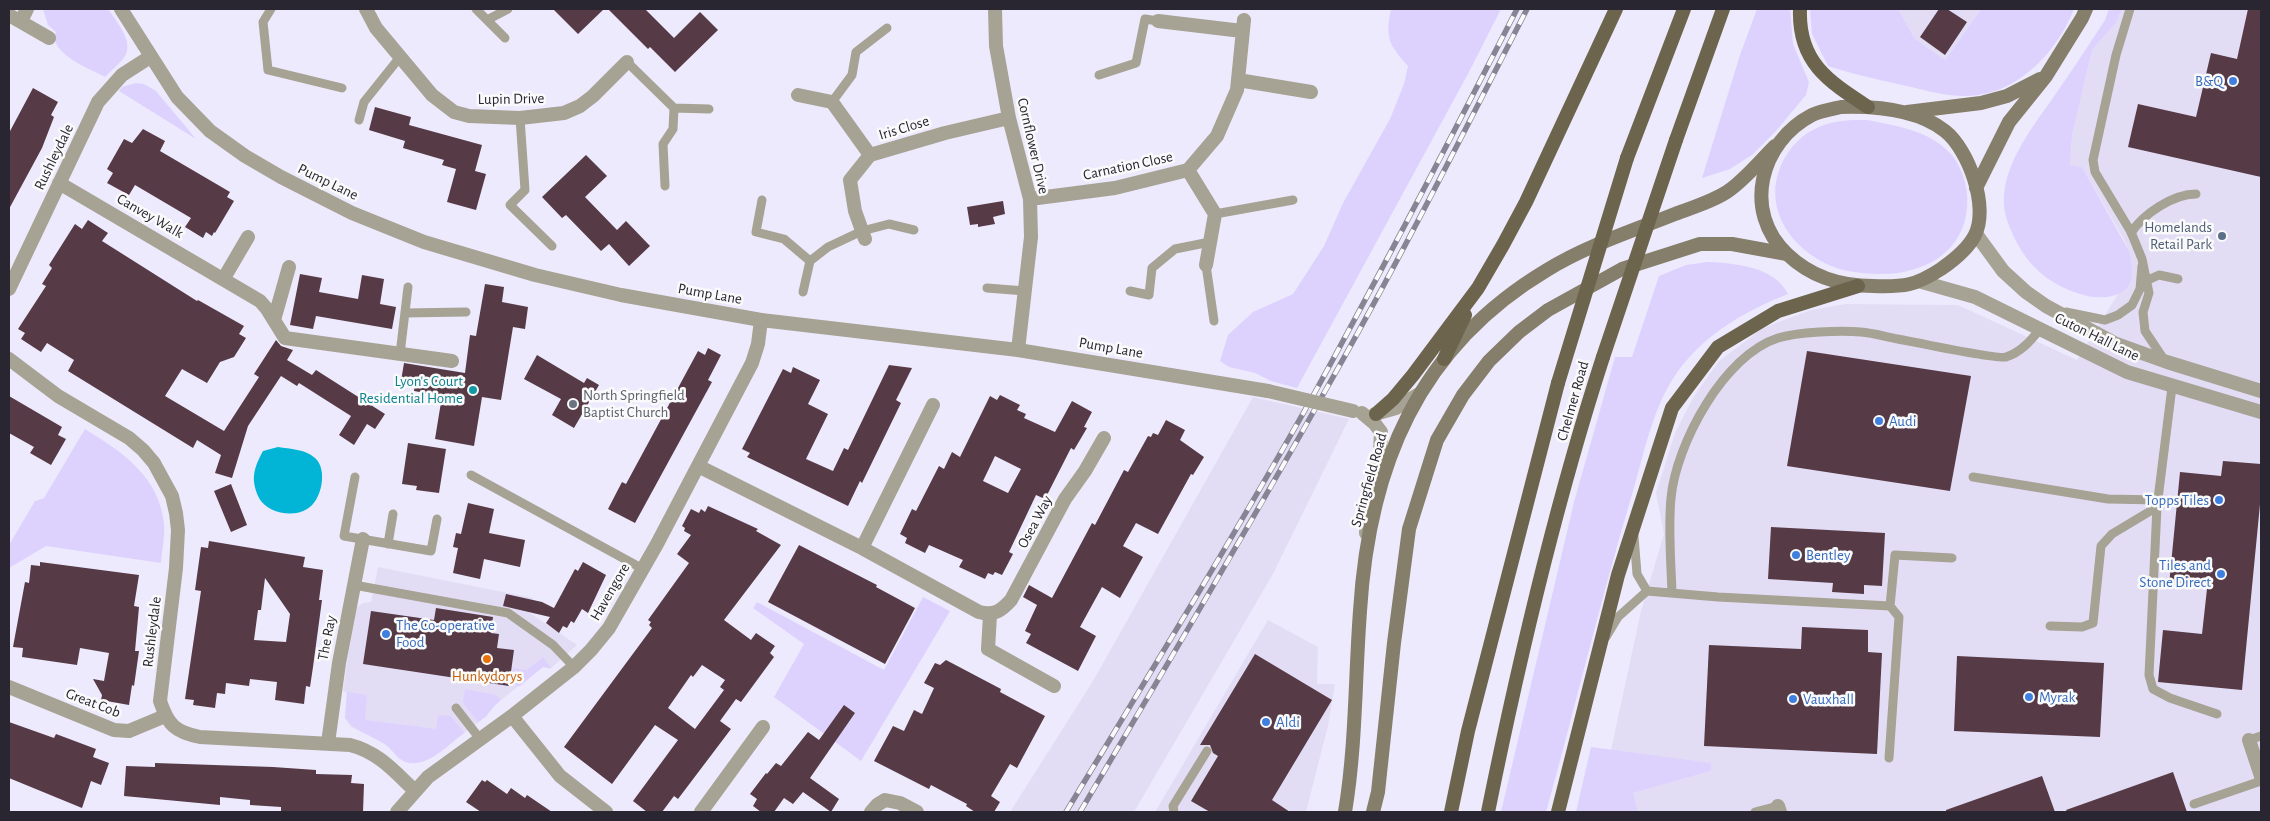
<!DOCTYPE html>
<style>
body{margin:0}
#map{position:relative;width:2270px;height:821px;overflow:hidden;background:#eeeafd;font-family:"Alegreya Sans",sans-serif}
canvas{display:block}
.frame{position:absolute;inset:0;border:10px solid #292632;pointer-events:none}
</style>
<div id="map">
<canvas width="2270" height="821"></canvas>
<div class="frame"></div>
</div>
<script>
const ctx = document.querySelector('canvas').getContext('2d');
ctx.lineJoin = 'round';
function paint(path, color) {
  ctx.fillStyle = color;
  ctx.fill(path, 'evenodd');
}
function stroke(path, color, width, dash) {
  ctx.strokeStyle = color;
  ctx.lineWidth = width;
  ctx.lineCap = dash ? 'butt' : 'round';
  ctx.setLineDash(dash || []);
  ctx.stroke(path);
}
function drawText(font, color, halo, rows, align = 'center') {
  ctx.font = font + ' "Alegreya Sans",sans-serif';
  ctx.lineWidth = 5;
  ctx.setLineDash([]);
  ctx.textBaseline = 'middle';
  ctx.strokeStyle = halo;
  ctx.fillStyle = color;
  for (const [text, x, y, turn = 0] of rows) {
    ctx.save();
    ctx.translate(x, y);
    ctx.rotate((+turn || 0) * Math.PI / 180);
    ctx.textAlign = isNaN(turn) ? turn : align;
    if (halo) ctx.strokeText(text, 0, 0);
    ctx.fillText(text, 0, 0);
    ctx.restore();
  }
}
paint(new Path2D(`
 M1898,9h83l-36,51 -30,-21z
 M2122,9h139v803h-623l-6,-19 79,-22 -100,-21 30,-139 23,-77 -8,-41 19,-60 19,-37 25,-35 44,-33 48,-18 35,-6 112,1 119,55 41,-66 11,-9v-34l-6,-13 -41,-71 -12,-2 2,-29 20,-86 24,-27z
 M1253,397l96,22 -76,155 -139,238h-124l83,-131z
 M378,567l155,31 -6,13 50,34 -27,24 -7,-2 -51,40 -5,9 -58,43 -7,3h-16l-22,-19 -33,-16 -6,-9 2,-25 -4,-2 11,-79 4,-6 5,-3 8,-1z
 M1268,620l50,27 -1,37h18l-7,42 -22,86h-151z`), '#e2ddf5');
paint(new Path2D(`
 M43,9h65c8,12 26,32 17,47 -5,8 -14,14 -20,21 -16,-9 -47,-19 -51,-40l2,-5 -8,-7z
 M1391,9h110l-32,63 -172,316 -26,-7 -16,-8 -26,-6 -9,-6 8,-26 25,-23 40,-18 31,-48 19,-43 47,-84 14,-35 4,-18c-19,-21 -23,-28 -17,-57z
 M1757,9h33l3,35 16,38 -3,13 -30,36 -24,24 -22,14 -28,9 38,-123z
 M1810,9h88l17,30 30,21 36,-51h93c-18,45 -59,89 -113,87 -20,-1 -40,-7 -59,-11 -26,-6 -50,-11 -74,-19l-16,-32z
 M2109,9h13l-6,14 -24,27 -20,86 -2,29 12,2 47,84c2,10 5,24 0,34 -9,15 -35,14 -49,9 -26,-8 -45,-22 -59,-44 -7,-12 -17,-32 -17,-46 -2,-42 33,-82 55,-115 16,-23 31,-46 46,-69z
 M136,83l8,1 12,7 40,48 -77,-48 3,-4z
 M1867,120c30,6 61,10 83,33 23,26 24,72 -2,97 -13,13 -32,20 -50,23 -19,2 -46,1 -64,-6 -42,-16 -73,-59 -52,-104 7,-15 21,-30 37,-36 15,-7 32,-7 48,-7z
 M1708,262c27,1 67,5 80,32 -45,18 -87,42 -114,83 -23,35 -31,82 -43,121 -31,104 -56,210 -85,314h-45l73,-310 41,-145h17l27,-81 27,-11z
 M85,429c36,22 75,48 79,95 1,13 -2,26 -3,39l-115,-17 -37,22v-23l26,-44 9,-3z
 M923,597l27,14 -89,150 -87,-64 30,-53 -51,-36 4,-6 127,68z
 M543,657l8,11 -8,-1 -23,19 -9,-2 2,-16 14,2z
 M465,689l31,6 5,5c-9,7 -13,16 -23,22l-15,-19z
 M347,692l20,3 -2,25 71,9 2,-14 13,1 13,17c-16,12 -42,41 -64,26 -6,-5 -10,-12 -17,-16 -14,-9 -28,-12 -38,-25z
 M1591,747l120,16v8l-78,22 5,19h-62z`), '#ddd2fe');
paint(new Path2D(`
 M278,447c12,2 27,2 37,11 13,11 7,43 -8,51 -14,9 -40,4 -48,-11 -9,-19 -5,-30 4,-47z`), '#02b4d6');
paint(new Path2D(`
 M553,9h51l-26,25z
 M608,9h37l29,29 26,-26 18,18 -43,42 -25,-25 -2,2z
 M1939,9h8l20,13 -22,33 -25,-18z
 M2248,9h13v168l-133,-30 10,-43 58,13 15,-64 26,6z
 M33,88l25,14 -7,13 3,2 -12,31 -33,61v-76z
 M375,107l36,10 -2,8 73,20 -7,26 11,3 -10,36 -29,-8 9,-33 -14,-4 2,-5 -41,-12 2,-7 -36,-11z
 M143,129l22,12 -5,10 70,41 -3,5 7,4 -19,32 -1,-1 -2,4 -6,-4 -3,6 -18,-11 6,-9 -56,-33 -6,10 -22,-12 6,-10 -6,-4 17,-30 8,4z
 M586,155l21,21 -22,21 32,33 9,-9 24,25 -21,20 -20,-22 -8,7 -35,-36 -4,3 -20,-21z
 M1003,201l2,13 -12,3 2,7 -17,3v-3l-8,1 -3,-18z
 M88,220l20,13 -6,8 95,60 1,-1 46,26 -5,8 7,4 -12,19 -14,5 -13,21 -25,-14 -17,27 59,35 35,-54 -5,-3 22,-34 5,6 12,4 -6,10 25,15 4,-5 69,44 -10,15 -8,-5 -13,21 -15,-10 12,-19 -52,-33 -2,3 -16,-10 -33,50 -16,52 -17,-5 6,-18 -24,-15 -4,8 -125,-77 6,-11 -27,-17 -6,9 -20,-13 4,-6 -7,-4 28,-43 -4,-2 10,-16 -3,-3 26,-41 7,5z
 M300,274l22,4 -3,14 39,7 4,-24 22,4 -4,25 16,3 -4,22 -76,-13 -3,13 -23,-4z
 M485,284l19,3 -2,15 26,5 -3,22 -12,-2 -12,73 -19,-3 -8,49 -39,-7 7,-43 -28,-5 1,-7 -14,-3 3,-18 61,10 5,-38 6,1z
 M708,348l13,7 -13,25 4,2 -77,141 -27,-14 14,-27 4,2 72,-133 7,4z
 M1807,351l164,25 -21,115 -163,-25z
 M537,355l47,28 3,-5 12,7 -25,43 -22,-13 9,-16 -37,-20z
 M889,365l23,3 -16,32 5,3 -39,80 -2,-2 -12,25 -101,-49 3,-4 -8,-4 41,-80 8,4 2,-6 27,13 -12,24 20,10 -22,45 27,12 11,-23 4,2z
 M1000,395l20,10 -3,5 9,4 -2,4 31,14 17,-31 20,11 -8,15 3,1 -13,22 -3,-2 -26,51 -9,-4 -27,57 4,2 -11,21 -7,-3 -2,3 -5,-2 -3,6 -26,-12 4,-7 -34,-15 -4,8 -20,-10 2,-5 -7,-4 12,-25 4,2 23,-45 5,3 8,-17 8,5 30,-61 7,4zM995,456l26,13 -13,24 -25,-12z
 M9,396l53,31 -4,8 8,4 -15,26 -21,-12 4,-6 -25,-14z
 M1166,420l19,10 -5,10 24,17 -11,18 -2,-1 -33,60 -22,-11 -13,23 20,11 -23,41 -18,-11 -22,40 16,9 -18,35 -52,-28 5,-9 -6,-3 12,-26 -14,-8 6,-12 23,13 40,-75 3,2 29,-55 4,2 20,-36 3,1 2,-4 5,2z
 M408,443l38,6 -7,44 -23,-3 1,-4 -15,-2z
 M2223,461l38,3v30l-19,196 -84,-8 5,-52 39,4 5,-45 -38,-4 11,-113 41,4z
 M231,484l16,41 -16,7 -17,-41z
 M468,503l26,6 -5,24 36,7 -5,27 -36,-8 -4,20 -27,-6 5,-25 -5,-1 3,-14 5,1z
 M708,506l50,23 -2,2 25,14 -57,75 27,20 5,-7 19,13 -5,7 4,4 -33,45 -5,-3 -16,22 11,8 -53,70 -4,-3 -12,16h-15l-14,-11 45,-61 -23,-15 -43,59 -48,-37 88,-119 -3,-3 2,-3 -3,-2 41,-57 -12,-9 14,-19 -7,-4 1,-3 -3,-2 9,-17 8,4 2,-4 4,3zM702,665l23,15 -5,7 4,3 -29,39 -27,-21 23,-33 2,2z
 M1771,527l114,6 -3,53 -18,-1v9l-32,-2 1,-9 -65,-4z
 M209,541l96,16 -2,10 20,3 -4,30h3l-9,67 -3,20 -4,-1 -2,18 -29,-4 2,-18 -27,-3 -1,7 -23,-3 -1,11 -8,-1 -2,15 -22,-3 1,-5 -9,-1 16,-108 -6,-1 6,-43 7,1zM265,578l25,36 -4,28 -32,-2 4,-30h3z
 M799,545l78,40 -1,2 39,21 -30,56 -117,-62z
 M40,562l99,13 -5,31 5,1 -4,44h4l-5,35 -2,-1 -3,20 -28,-5 1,-5 -9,-16 11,2 5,-28 -29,-5 -3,17 -55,-8 1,-9 -10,-1 12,-65 4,1 2,-18 9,1z
 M583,562l23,13 -18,38 -6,-4 -8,14 -3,-2 -4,7 -4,-2 -4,7 -13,-10 4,-6 -47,-11 3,-12 36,8 12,6 21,-39 3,2z
 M436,608l57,9 -2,16 8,1 -2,14 17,2 -5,36 -146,-22 8,-53 63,9z
 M1802,627l66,3v22l14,1 -5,101 -173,-8 5,-101 92,4z
 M1255,654l77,46 -60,100 18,12h-80l-19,-11 27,-45 -5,-3 -3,-8h-10z
 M1957,656l147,7 -4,74 -146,-6z
 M946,660l55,29 -1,3 45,24 -28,52 -7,-4 -19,32 9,6 -6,10h-19l-9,-6 1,-2 -36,-19 -2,4 -55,-28 19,-35 11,5 10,-21 8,4 12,-26 -10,-5 11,-20 5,2z
 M844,705l11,8 -45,65 29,21 -8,13 -28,-20 -10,12 -9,-6 -10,14h-13l-8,-6 4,-7 -7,-5 16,-21 1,1 9,-11 5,3 27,-34 11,8z
 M9,722l45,16 2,-4 40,15 -3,8 16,6 -8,22 -10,-4 -9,27 -73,-30z
 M155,763l118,4 43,3v4l36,1 -1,8 13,1 -1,28h-82v-5l-31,-2v-5l-30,-3v8l-96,-9 2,-30 29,1z
 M2173,772l14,40h-120l-1,-2z
 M2042,776l13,36h-109v-2z
 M482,780l3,2 2,-2 20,14 4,-6 14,10 2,-3 25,17h-71l-15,-10z`), '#563a46');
stroke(new Path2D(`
 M271,9l-8,13 5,48 74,18
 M476,9l29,29
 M2130,9l-14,46 -23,105 2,12 36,60 11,27 7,34 -6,19 2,19 20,30
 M487,20l21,-11
 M627,62l47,46 35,1
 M1099,75l37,-12 9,-44 13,2
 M832,102l20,-27 4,-23 31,-24
 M520,118l5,72 -15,15 42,41
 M359,120l5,-18 36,-45
 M665,186l-2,-42 10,-15 1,-21
 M762,200l-6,32 28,7 26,22
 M1215,214l78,-14
 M2131,233c12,-19 42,-39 65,-39
 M1206,265l8,56
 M2148,280l11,-5 19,4
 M987,288l38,3
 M1130,291l19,4 3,-27 23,-19 35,-7
 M803,292l7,-31 18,-14 34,-16 27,-7 25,6
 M2066,312l39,8 13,-5 14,-10 8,-16 2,-23
 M405,313l61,-1
 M400,354l8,-67
 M2172,387l-15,120 -8,168 4,14 17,9 47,16
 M471,475l172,94
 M355,477l-11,59 87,15 6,-32
 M1973,477l135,22 50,1
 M1634,536l3,38 10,17 71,6 172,9 9,11 -10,141
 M388,544l5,-30
 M354,585l154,28 45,32 21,22
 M1672,593c-1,-31 -4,-64 -1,-95 5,-54 53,-143 107,-160 19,-6 63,-8 83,-6 13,1 25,5 37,7 16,3 100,21 108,18 16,-5 25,-17 35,-29
 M1890,606l5,-51 57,3
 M2050,626l32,1 11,-4 8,-77 11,-12 45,-27
 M1606,637l12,-20 29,-26
 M456,708l24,31
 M2249,740l12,-4
 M2194,804l67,-23
 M1174,812l-1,-6 34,-55
 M1755,812l23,-6`), '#a6a294', 9);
stroke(new Path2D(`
 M366,9l10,19 56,67 22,17 15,4 51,2 44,-5 16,-7 13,-10 34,-34
 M995,9l1,37 13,72 21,81 1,38 -13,113
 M9,15l40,23
 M21,21l6,-12
 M1158,21l84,10
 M1238,80l73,12
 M798,95l34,7 38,53
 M1188,170l27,44 -9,51
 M59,183l201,118 7,8 18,29 167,23
 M1030,199l85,-11 73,-18 29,-34 20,-46 7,-70
 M865,239l-10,-28 -5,-31 20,-25 75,-22 64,-15
 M224,278l24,-41
 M9,289l89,-187 24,-27 28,-18
 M274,320l15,-53
 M9,359l49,37 71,42 14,12 11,13 18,33 4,17 2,17 -2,38 -16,133c8,24 15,31 40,36l150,8c28,7 44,26 64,45
 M698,466l164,82 117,64c15,4 22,-1 32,-12l54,-101 20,-28 19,-33
 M862,548l71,-143
 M990,615l-2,34 66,37
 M9,687l105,43 15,1 36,-15
 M512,716l48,60 46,36
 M2249,740l12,36
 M328,743l11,-80 24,-124
 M1778,806l2,6
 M397,812l31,-35 84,-61 62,-49 17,-17 18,-22 48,-84 95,-181 6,-19 3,-24
 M701,812l62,-85
 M871,812l6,-7 8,-5 15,3 17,9`), '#a6a294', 14);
stroke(new Path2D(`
 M121,9l56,88 33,34 35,25 36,21 71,36 72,29 111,33 86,20 140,25 257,30 250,41
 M1976,234l27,37 23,21 20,14 68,37 53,19 94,29
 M1922,282l53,15 152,75 134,40
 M1362,413l13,11 6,8 -1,20 -13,58 -1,23
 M1375,414l21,-6 23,-14`), '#a6a294', 14);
stroke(new Path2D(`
 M1841,107c34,-1 76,2 104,24 24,19 44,76 30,104 -7,14 -21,25 -34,34 -26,17 -37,18 -68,17 -31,0 -62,-9 -86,-32 -45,-42 -27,-112 25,-139 8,-4 20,-6 29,-8z
 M1907,112l74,-9 26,-7 33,-17
 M1976,188l33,-66 37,-46 36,-58 4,-9
 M1345,812c11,-66 10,-134 15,-201 9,-145 58,-264 187,-341 39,-24 85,-39 128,-56 16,-6 42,-14 56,-25 16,-12 30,-29 44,-43
 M1373,812l5,-20 16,-149 15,-114 28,-89 26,-45 26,-34 30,-29 29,-22 74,-41 78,-25h32l55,10`), '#847e6a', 14);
stroke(new Path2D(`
 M1800,9c-2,53 28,72 68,98
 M1676,140l47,-131
 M1627,158l57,-149
 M1444,359l21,-44
 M1376,414l17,-15 20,-24 65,-87 25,-43 23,-43 90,-193
 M1451,812l17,-81 90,-348
 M1488,812c31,-153 67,-307 115,-455
 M1558,812l60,-237 54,-167 46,-61 60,-36 80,-25`), '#6c644c', 14);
const rail = new Path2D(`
 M1066,812c84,-139 169,-277 248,-418 70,-127 137,-256 203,-385
 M1080,812c82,-139 165,-278 244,-419 72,-126 137,-255 203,-384`);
stroke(rail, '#878493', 5.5);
stroke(rail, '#fafafa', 4, [11]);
stroke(new Path2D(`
 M1268,391l85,20`), '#a6a294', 14);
stroke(new Path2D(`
 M1603,357l73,-217
 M1558,383l69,-225`), '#6c644c', 14);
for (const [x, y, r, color] of [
 [2233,81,5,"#3f7fe0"],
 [2222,236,5,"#5c6f8a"],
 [473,390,5,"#0f9aa8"],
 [573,404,5,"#6b7280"],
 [1879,421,5,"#3f7fe0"],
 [2219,500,5,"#3f7fe0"],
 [1796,555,5,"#3f7fe0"],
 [2221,574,5,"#3f7fe0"],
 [386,634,5,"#3f7fe0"],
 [487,659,5,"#e8710a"],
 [2029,697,5,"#3f7fe0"],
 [1793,699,5,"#3f7fe0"],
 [1266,722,5,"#3f7fe0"]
]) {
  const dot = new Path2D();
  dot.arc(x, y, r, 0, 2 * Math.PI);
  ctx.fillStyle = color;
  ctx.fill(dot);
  stroke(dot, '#fafafa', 2);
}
drawText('15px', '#366cbe', '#fafafa', [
 ["B&Q",2223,81,"right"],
 ["Audi",1889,421],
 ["Topps Tiles",2209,500,"right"],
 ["Bentley",1806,555],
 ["Tiles and",2211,565,"right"],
 ["Stone Direct",2211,582,"right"],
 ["The Co-operative",396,625],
 ["Food",396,642],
 ["Myrak",2039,697],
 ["Vauxhall",1803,699],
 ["Aldi",1276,722]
], 'left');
drawText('15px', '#292632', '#fafafa', [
 ["Lupin Drive",511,99,-1],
 ["Iris Close",904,128,-17],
 ["Cornflower Drive",1033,146,77],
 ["Rushleydale",54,157,-64],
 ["Carnation Close",1128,166,-12],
 ["Pump Lane",328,182,26],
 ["Canvey Walk",150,216,30],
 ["Pump Lane",710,294,10],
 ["Cuton Hall Lane",2097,337,26],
 ["Pump Lane",1111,348,10],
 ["Chelmer Road",1573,401,-74],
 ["Springfield Road",1369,480,-74],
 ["Osea Way",1035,522,-62],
 ["Havengore",610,592,-60],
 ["Rushleydale",152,632,-83],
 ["The Ray",327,638,-79],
 ["Great Cob",93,703,21]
]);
drawText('15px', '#4e5e75', '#fafafa', [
 ["Homelands",2212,227],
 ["Retail Park",2212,244]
], 'right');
drawText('15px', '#0d838f', '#fafafa', [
 ["Lyon's Court",463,381],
 ["Residential Home",463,398]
], 'right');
drawText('15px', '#5b616d', '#fafafa', [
 ["North Springfield",583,395],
 ["Baptist Church",583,412]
], 'left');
drawText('15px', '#c56008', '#fafafa', [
 ["Hunkydorys",487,676]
]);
</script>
